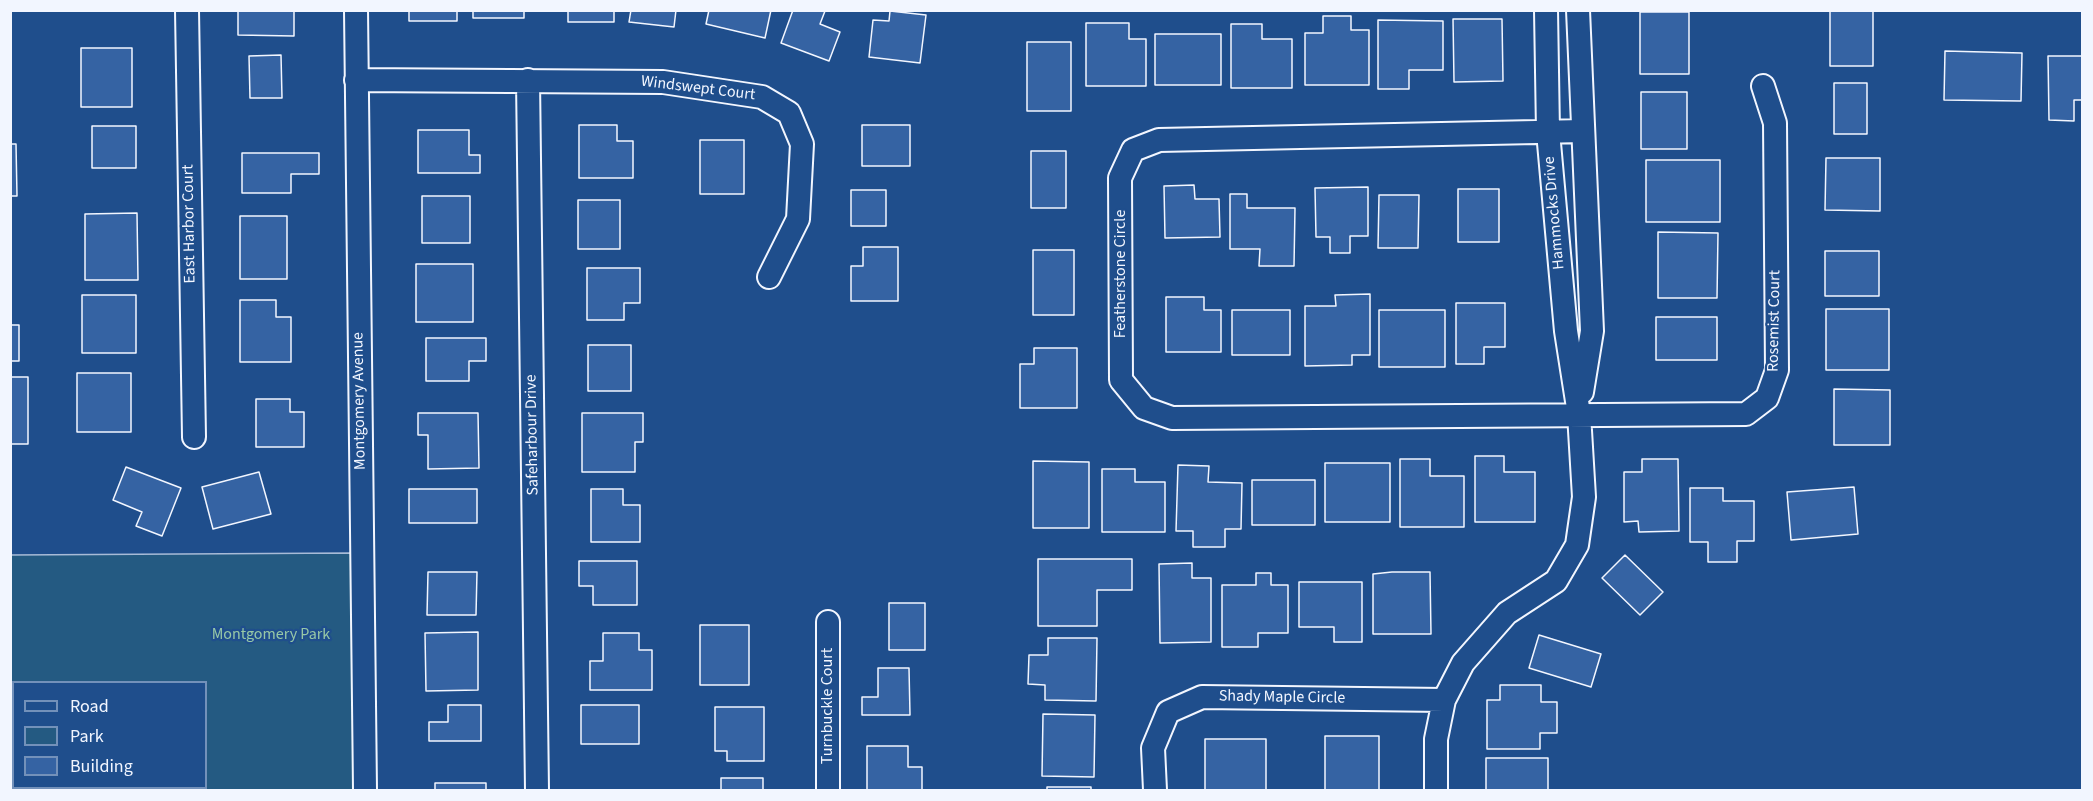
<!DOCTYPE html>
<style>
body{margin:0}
#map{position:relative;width:2093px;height:801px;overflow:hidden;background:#1f4e8c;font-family:"Source Sans 3",sans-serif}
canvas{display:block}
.frame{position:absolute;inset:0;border:12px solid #f2f6ff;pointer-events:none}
.legend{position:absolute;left:12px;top:681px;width:195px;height:108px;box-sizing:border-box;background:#1f4e8c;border:2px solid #7391ba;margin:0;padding:8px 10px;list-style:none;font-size:18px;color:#f2f6ff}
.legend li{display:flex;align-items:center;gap:12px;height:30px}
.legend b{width:30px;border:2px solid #7391ba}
</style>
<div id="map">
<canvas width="2093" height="801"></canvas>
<div class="frame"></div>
<ul class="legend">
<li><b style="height:8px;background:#1f4e8c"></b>Road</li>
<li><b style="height:16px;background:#245a82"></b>Park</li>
<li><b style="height:16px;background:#3563a3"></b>Building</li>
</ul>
</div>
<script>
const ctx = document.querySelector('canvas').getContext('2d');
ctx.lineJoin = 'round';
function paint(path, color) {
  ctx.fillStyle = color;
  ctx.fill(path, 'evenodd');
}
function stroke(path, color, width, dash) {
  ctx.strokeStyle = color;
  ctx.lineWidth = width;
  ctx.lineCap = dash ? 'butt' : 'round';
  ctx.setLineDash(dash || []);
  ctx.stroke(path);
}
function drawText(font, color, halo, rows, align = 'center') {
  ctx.font = font + ' "Source Sans 3",sans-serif';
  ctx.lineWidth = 4.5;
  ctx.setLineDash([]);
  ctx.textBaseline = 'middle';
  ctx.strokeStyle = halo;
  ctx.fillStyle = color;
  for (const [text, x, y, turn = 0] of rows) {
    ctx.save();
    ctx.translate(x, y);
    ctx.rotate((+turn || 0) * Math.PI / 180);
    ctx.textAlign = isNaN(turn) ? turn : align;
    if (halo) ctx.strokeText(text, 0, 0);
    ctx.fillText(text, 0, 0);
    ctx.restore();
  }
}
const green = new Path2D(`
 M351,553l4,237h-344l-1,-235zM14,682h192v106h-192z`);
paint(green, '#245a82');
stroke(green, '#a8bbd7', 1.5);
const building = new Path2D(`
 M238,10h56v26l-56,-1z
 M409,10h48v11h-48z
 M473,10h51v8h-51z
 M568,10h46v12h-46z
 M631,10h45l-2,17 -45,-5z
 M709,10h62l-6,28 -59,-14z
 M793,10l32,1 -5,13 20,8 -11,29 -48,-18z
 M1830,10h43v56h-43z
 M890,11l36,4 -6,48 -51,-6 4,-37 16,1z
 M1640,12h49v62h-49z
 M1323,16h28v14h18v55h-64v-52h18z
 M1453,19h49l1,62 -49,1z
 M1378,20l65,1v49h-34v19h-31z
 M1086,23h43v16h17v47h-60z
 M1231,24h31v15h30v49h-61z
 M1155,34h66v51h-66z
 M1027,42h44v69h-44z
 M81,48h51v59h-51z
 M1945,51l77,2 -1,48 -77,-1z
 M281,55l1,43h-32l-1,-42z
 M2048,56h34v44h-8v21l-25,-1z
 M1834,83h33v51h-33z
 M1641,92h46v57h-46z
 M579,125h38v16h16v37h-54z
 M862,125h48v41h-48z
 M92,126h44v42h-44z
 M418,130h51v25h11v18h-62z
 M700,140h44v54h-44z
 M10,144h6l1,52h-7z
 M1031,151h35v57h-35z
 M242,153h77v21h-28v19h-49z
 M1826,158h54v53l-55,-1z
 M1646,160h74v62h-74z
 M1194,185l1,14h24l1,38 -55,1 -1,-52z
 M1368,187v49h-18v17h-20v-16h-14l-1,-49z
 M1458,189h41v53h-41z
 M851,190h35v36h-35z
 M1230,194h17v14h48l-1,58h-35l1,-17h-30z
 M1379,195h40l-1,53h-40z
 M422,196h48v47h-48z
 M578,200h42v49h-42z
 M137,213l1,67h-53v-66z
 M240,216h47v63h-47z
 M1658,232l60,1 -1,65h-59z
 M863,247h35v54h-47v-35h12z
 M1033,250h41v65h-41z
 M1825,251h54v45h-54z
 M416,264h57v58h-57z
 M587,268h53v35h-16v17h-37z
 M1370,294v61h-18v10l-47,1v-60h31l-1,-11z
 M82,295h54v58h-54z
 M1166,297h38v13h17v42h-55z
 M240,300h36v17h15v45h-51z
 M1456,303h49v44h-21v17h-28z
 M1826,309h63v61h-63z
 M1232,310h58v45h-58z
 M1379,310h66v57h-66z
 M1656,317h61v43h-61z
 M10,325h9v36h-9z
 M426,338h60v23h-17v20h-43z
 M588,345h43v46h-43z
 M1034,348h43v60h-57v-44h14z
 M77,373h54v59h-54z
 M10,377h18v67h-18z
 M1834,389l56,1v55h-56z
 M256,399h34v13h14v35h-48z
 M418,413h60l1,55 -51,1v-34h-10z
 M582,413h61v29h-8v30h-53z
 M1475,456h29v16h31v50h-60z
 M1400,459h30v17h34v51h-64z
 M1642,459h36l1,72 -40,1 -1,-11 -14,1v-50h18z
 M1033,461l56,1v66h-56z
 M1325,463h65v59h-65z
 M1178,465l31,1 -1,16 34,1 -1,46h-16v18h-32v-16h-17z
 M126,467l55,21 -19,48 -26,-10 6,-14 -29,-12z
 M1102,469h33v13h30v50h-63z
 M259,472l12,42 -58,15 -11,-42z
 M1252,480h63v45h-63z
 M1854,487l4,47 -67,6 -4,-48z
 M1690,488h33v13h31v40h-17v21h-29v-20h-18z
 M409,489h68v34h-68z
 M591,489h32v16h17v37h-49z
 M1625,555l38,37 -23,23 -38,-37z
 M1038,559h94v31h-35v36h-59z
 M579,561h58v44h-44v-19h-14z
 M1192,563v15h19v64l-51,1 -1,-79z
 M428,572h49l-1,43h-49z
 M1392,572h38l1,62h-58v-60z
 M1256,573h15v12h17v48h-30v14h-36v-62h34z
 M1299,582h63v60h-28v-15h-35z
 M889,603h36v47h-36z
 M700,625h49v60h-49z
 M478,632v58l-52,1 -1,-58z
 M603,633h36v17h13v40h-62v-29h13z
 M1539,635l62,19 -10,33 -62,-19z
 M1048,638h49l-1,63 -51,-1v-15l-17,-1 1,-29h19z
 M878,668h31l1,47h-48v-18h16z
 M1500,685h41v17h16v31h-17v16h-53v-49h13z
 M448,705h33v36h-52v-19h19z
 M581,705h58v39h-58z
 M715,707h49v54h-37v-10h-12z
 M1043,714l52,1 -1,62 -52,-1z
 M1325,736h54v54h-54z
 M1205,739h61v51h-61z
 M867,746h41v21h14v23h-55z
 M1486,758h62v32h-62z
 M721,778h42v12h-42z
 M435,783h51v7h-51z
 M1047,787h44v3h-44z`);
paint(building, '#3563a3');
stroke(building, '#f2f6ff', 1.5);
const minor = new Path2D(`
 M187,10l7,427
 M356,10l9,780
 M1578,10l14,321 -10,61
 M356,80l307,2 99,15 27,16 13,31 -4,75 -29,58
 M528,80l9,710
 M1583,131l-424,9 -26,10 -13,28 1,202 23,28 28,10 574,-4 21,-16 10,-28 -2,-247 -12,-37
 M828,622v168
 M1155,790l-2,-42 15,-36 34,-15 242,3
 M1436,790v-51l8,-39 19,-37 44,-50 49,-32 21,-36 7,-48 -5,-83 -13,-83 -18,-199 -2,-122`);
stroke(minor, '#f2f6ff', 26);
stroke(minor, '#1f4e8c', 22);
drawText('16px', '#f2f6ff', '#1f4e8c', [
 ["Windswept Court",698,89,7],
 ["Hammocks Drive",1555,213,-95],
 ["East Harbor Court",190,224,-91],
 ["Featherstone Circle",1121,274,-90],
 ["Rosemist Court",1775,321,-89],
 ["Montgomery Avenue",360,401,-91],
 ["Safeharbour Drive",533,435,-91],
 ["Shady Maple Circle",1282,698,1],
 ["Turnbuckle Court",828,706,-90]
]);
drawText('16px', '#97c8a6', '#1f4e8c', [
 ["Montgomery Park",271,635]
]);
</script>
